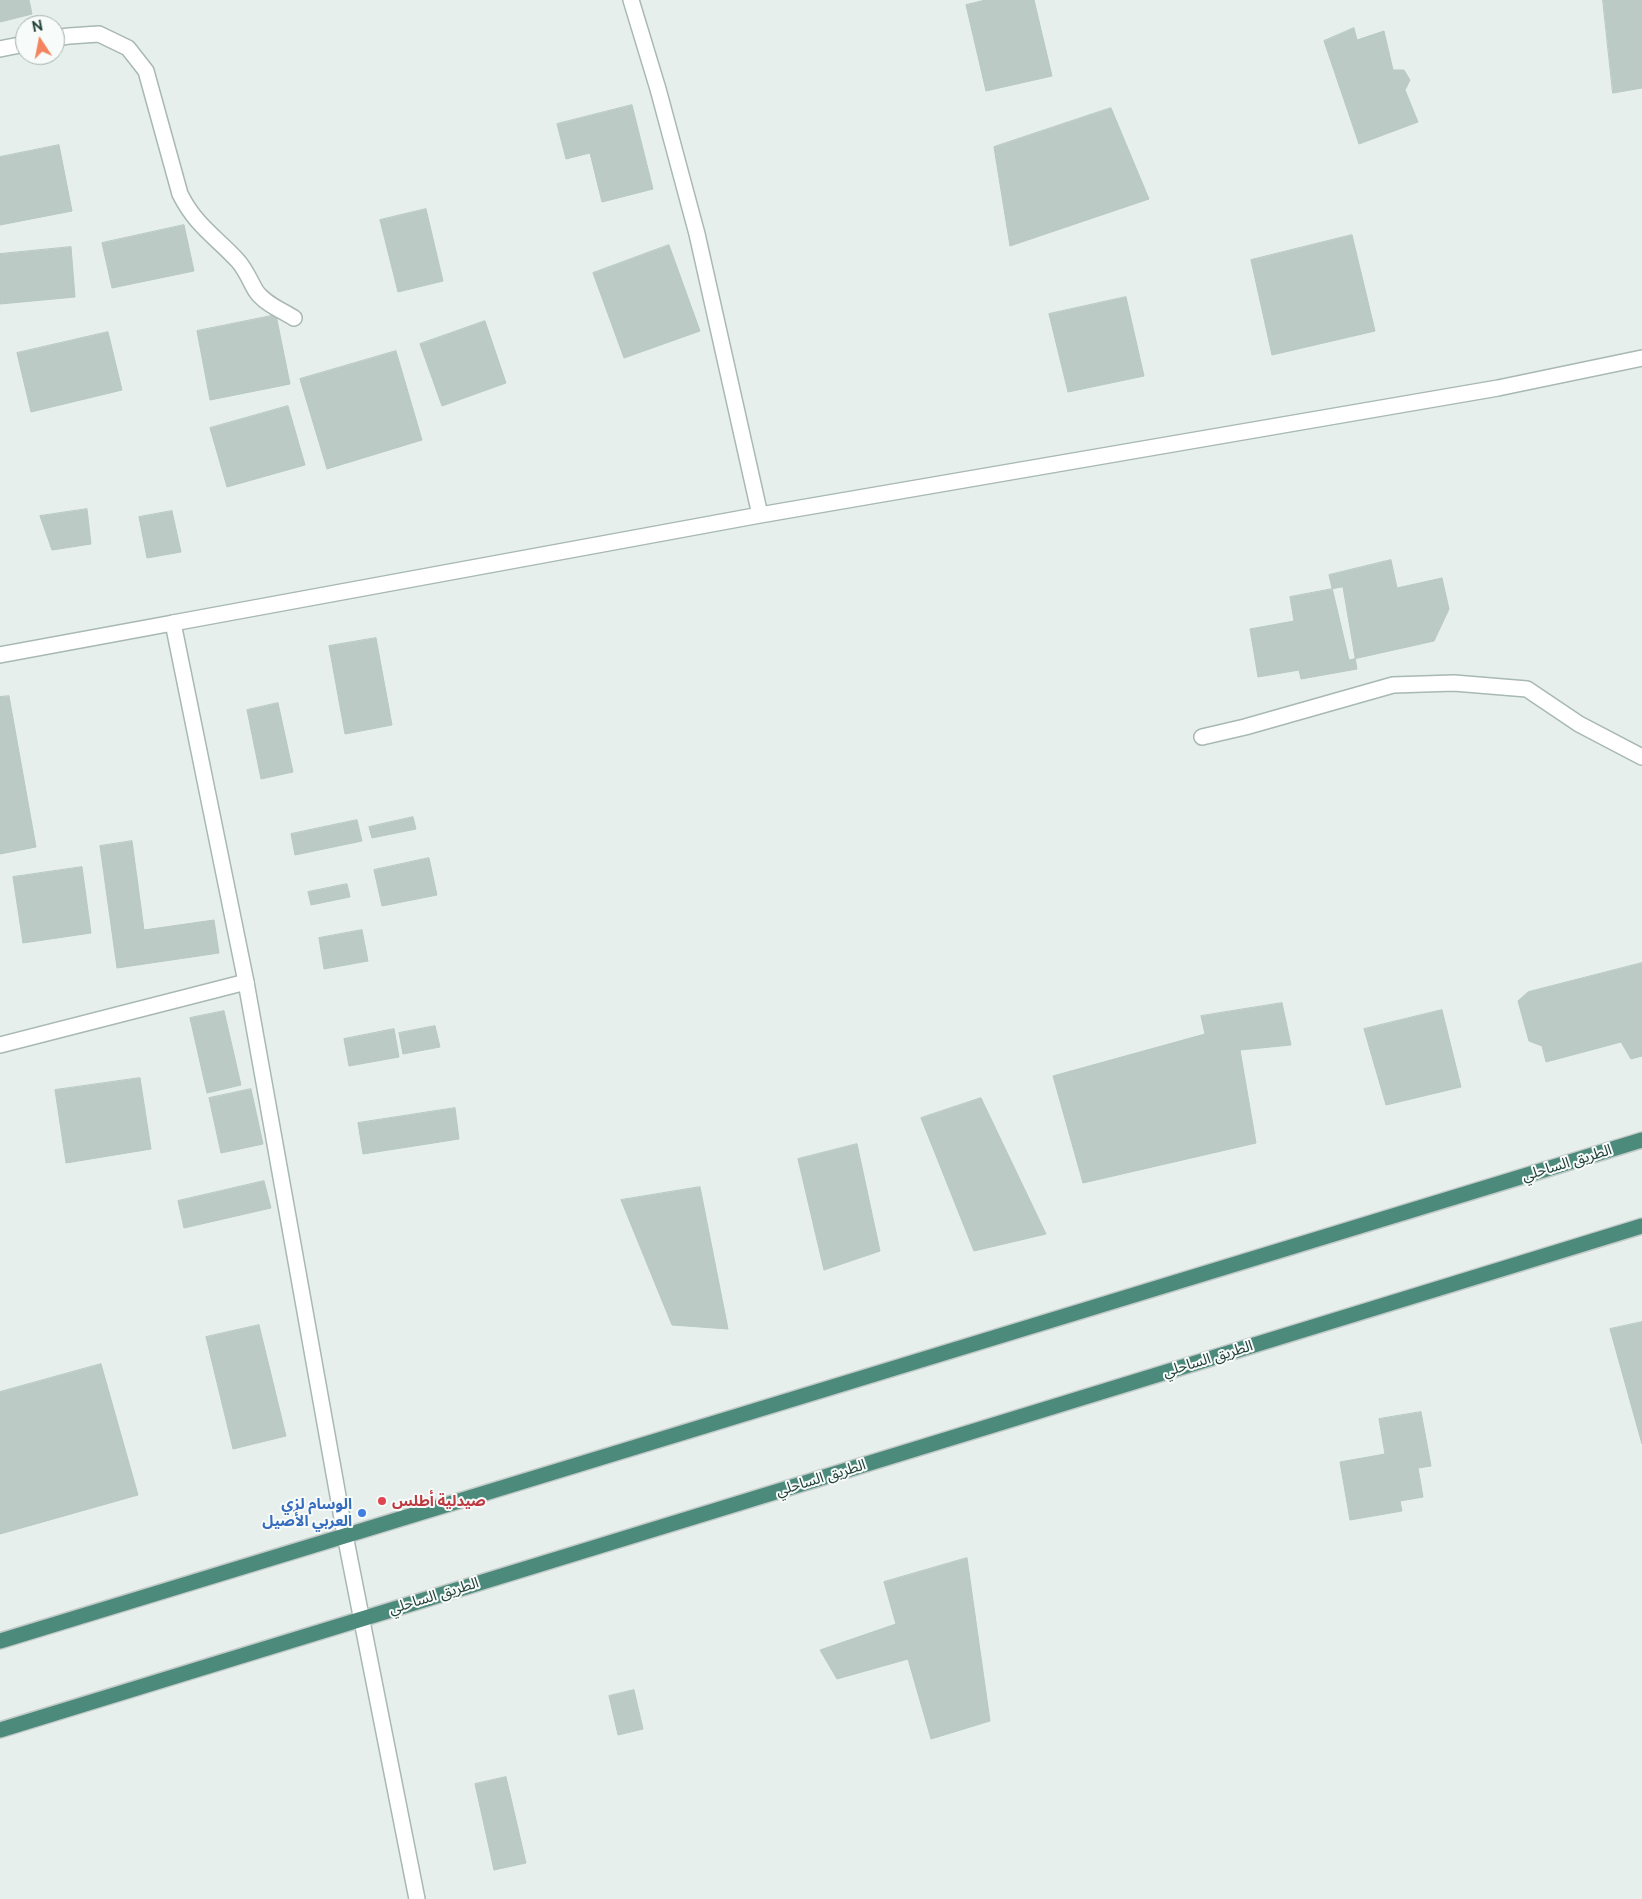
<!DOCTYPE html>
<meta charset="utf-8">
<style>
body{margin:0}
#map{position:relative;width:1642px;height:1899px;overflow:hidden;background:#e6efeb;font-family:Raleway,sans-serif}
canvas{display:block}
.north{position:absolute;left:15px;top:15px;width:50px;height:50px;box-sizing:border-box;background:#f7fbf9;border:1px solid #a3b1ad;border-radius:50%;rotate:349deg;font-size:14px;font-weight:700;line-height:20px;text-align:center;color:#24423a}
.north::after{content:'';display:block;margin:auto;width:18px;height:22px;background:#f4845f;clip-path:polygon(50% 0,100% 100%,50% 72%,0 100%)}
</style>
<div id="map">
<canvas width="1642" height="1899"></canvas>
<div class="north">N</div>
</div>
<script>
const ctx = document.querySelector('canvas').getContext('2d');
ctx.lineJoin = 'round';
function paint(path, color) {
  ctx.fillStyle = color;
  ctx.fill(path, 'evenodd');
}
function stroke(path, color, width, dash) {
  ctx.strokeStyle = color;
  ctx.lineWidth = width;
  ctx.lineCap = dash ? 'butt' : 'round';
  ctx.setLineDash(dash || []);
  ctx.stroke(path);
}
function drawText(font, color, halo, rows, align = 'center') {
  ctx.font = font + ' Raleway,"Noto Sans Arabic",sans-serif';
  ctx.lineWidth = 4;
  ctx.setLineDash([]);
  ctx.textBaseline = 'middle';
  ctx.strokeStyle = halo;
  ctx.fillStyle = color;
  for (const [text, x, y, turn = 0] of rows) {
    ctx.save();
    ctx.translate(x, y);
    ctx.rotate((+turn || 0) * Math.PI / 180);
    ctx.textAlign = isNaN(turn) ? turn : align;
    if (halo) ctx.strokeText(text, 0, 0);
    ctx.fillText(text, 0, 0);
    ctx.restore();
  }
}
const building = new Path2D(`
 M0,0h29l3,14 -32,8z
 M986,0h48l18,76 -66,15 -20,-86z
 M1603,0h39v88l-29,5z
 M1354,28l3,12 27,-9 9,39h11l6,10 -5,10 13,32 -59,22 -35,-103z
 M632,105l21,84 -51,13 -12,-49 -24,6 -9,-35z
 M1111,108l38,91 -139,47 -16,-99z
 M59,145l13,66 -72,14v-68z
 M426,209l17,72 -45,11 -18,-72z
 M184,225l10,46 -82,17 -10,-45z
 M1352,235l23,96 -103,24 -21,-95z
 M669,245l31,86 -76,27 -31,-85z
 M71,247l4,50 -75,7v-50z
 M1126,297l18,79 -76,16 -19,-78z
 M276,315l14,69 -80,16 -13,-69z
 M485,321l21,62 -64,23 -22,-62z
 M108,332l14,58 -91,22 -14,-59z
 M396,351l26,89 -95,29 -27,-90z
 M288,406l17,59 -78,22 -17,-59z
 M87,509l4,35 -39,6 -12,-34z
 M172,511l9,41 -34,6 -8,-41z
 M1391,560l6,28 45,-10 7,31 -15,32 -85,19 -20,-85z
 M1343,587l14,82 -56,10 -2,-9 -41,7 -8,-48 44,-8 -4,-24z
 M376,638l16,87 -47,9 -16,-88z
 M9,696l27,151 -36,7v-157z
 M278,703l15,69 -32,7 -14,-69z
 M413,817l3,12 -44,9 -3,-11z
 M357,820l5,21 -67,14 -4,-21z
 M132,841l12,89 70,-10 5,33 -102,15 -17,-122z
 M429,858l8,37 -55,11 -8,-36z
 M82,867l9,66 -68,10 -10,-66z
 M347,884l3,13 -39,8 -3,-13z
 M362,930l6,31 -44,8 -5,-31z
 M1642,963v93l-11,3 -10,-17 -75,20 -4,-16 -13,-5 -11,-40 10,-9z
 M1282,1003l9,42 -51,5 16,93 -173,40 -30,-107 152,-42 -4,-18z
 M1442,1010l19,77 -75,18 -22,-76z
 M224,1011l17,74 -34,8 -17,-75z
 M435,1026l5,21 -37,7 -4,-21z
 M394,1029l5,28 -50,9 -5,-27z
 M140,1078l11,71 -85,14 -11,-73z
 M251,1089l12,55 -42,9 -12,-55z
 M981,1098l65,136 -72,17 -53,-133z
 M455,1108l4,31 -96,15 -5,-31z
 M857,1144l23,107 -56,19 -26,-111z
 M264,1181l7,27 -87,20 -6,-27z
 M700,1187l28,142 -56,-4 -51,-125z
 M1642,1322v122l-32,-115z
 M259,1325l27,111 -53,13 -27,-112z
 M101,1364l37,131 -138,39v-142z
 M1421,1412l10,54 -13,2 5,29 -23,4 2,10 -52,9 -10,-58 45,-8 -6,-35z
 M967,1558l23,163 -59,18 -23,-80 -71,20 -17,-29 76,-26 -12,-42z
 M634,1690l9,39 -25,6 -9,-39z
 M506,1777l20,86 -32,7 -19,-86z`);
paint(building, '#bbcac4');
stroke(building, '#b8c9c2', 1);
const minor = new Path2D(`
 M631,0l27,89 39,145 63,281
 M55,38l14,-2 30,-2 29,14 18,23 34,123c16,32 35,42 58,67 8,9 12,20 18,30 8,12 25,19 38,27
 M0,49l25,-5
 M173,623l587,-108 738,-127 144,-30
 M1202,737l43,-10 148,-42 61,-2 73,6 52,35 63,33
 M0,1045l246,-63`);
const tertiary = new Path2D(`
 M0,655l173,-32 73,359 99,553 72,364`);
const trunk = new Path2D(`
 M0,1641l1642,-501
 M0,1730l1642,-504`);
stroke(minor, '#a8b8b2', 18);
stroke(tertiary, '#a8b8b2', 18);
stroke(trunk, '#c2cac8', 18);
stroke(minor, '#fff', 15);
stroke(tertiary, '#fff', 15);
stroke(trunk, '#4c8a7c', 15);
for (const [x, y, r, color] of [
 [382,1501,5,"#e0444e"],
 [362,1513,5,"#3f7fe0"]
]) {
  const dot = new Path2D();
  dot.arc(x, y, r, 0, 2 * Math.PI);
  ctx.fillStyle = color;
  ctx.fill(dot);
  stroke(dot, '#f7fbf9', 2);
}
drawText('15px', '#24423a', '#f7fbf9', [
 ["الطريق الساحلي",1567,1163,-17],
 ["الطريق الساحلي",1208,1359,-17],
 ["الطريق الساحلي",821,1478,-17],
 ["الطريق الساحلي",434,1596,-17]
]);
drawText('bold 15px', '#be3a42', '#f7fbf9', [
 ["صيدلية أطلس",392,1501]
], 'left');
drawText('bold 15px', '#366cbe', '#f7fbf9', [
 ["الوسام لزي",352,1504],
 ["العربي الأصيل",352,1521]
], 'right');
</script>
